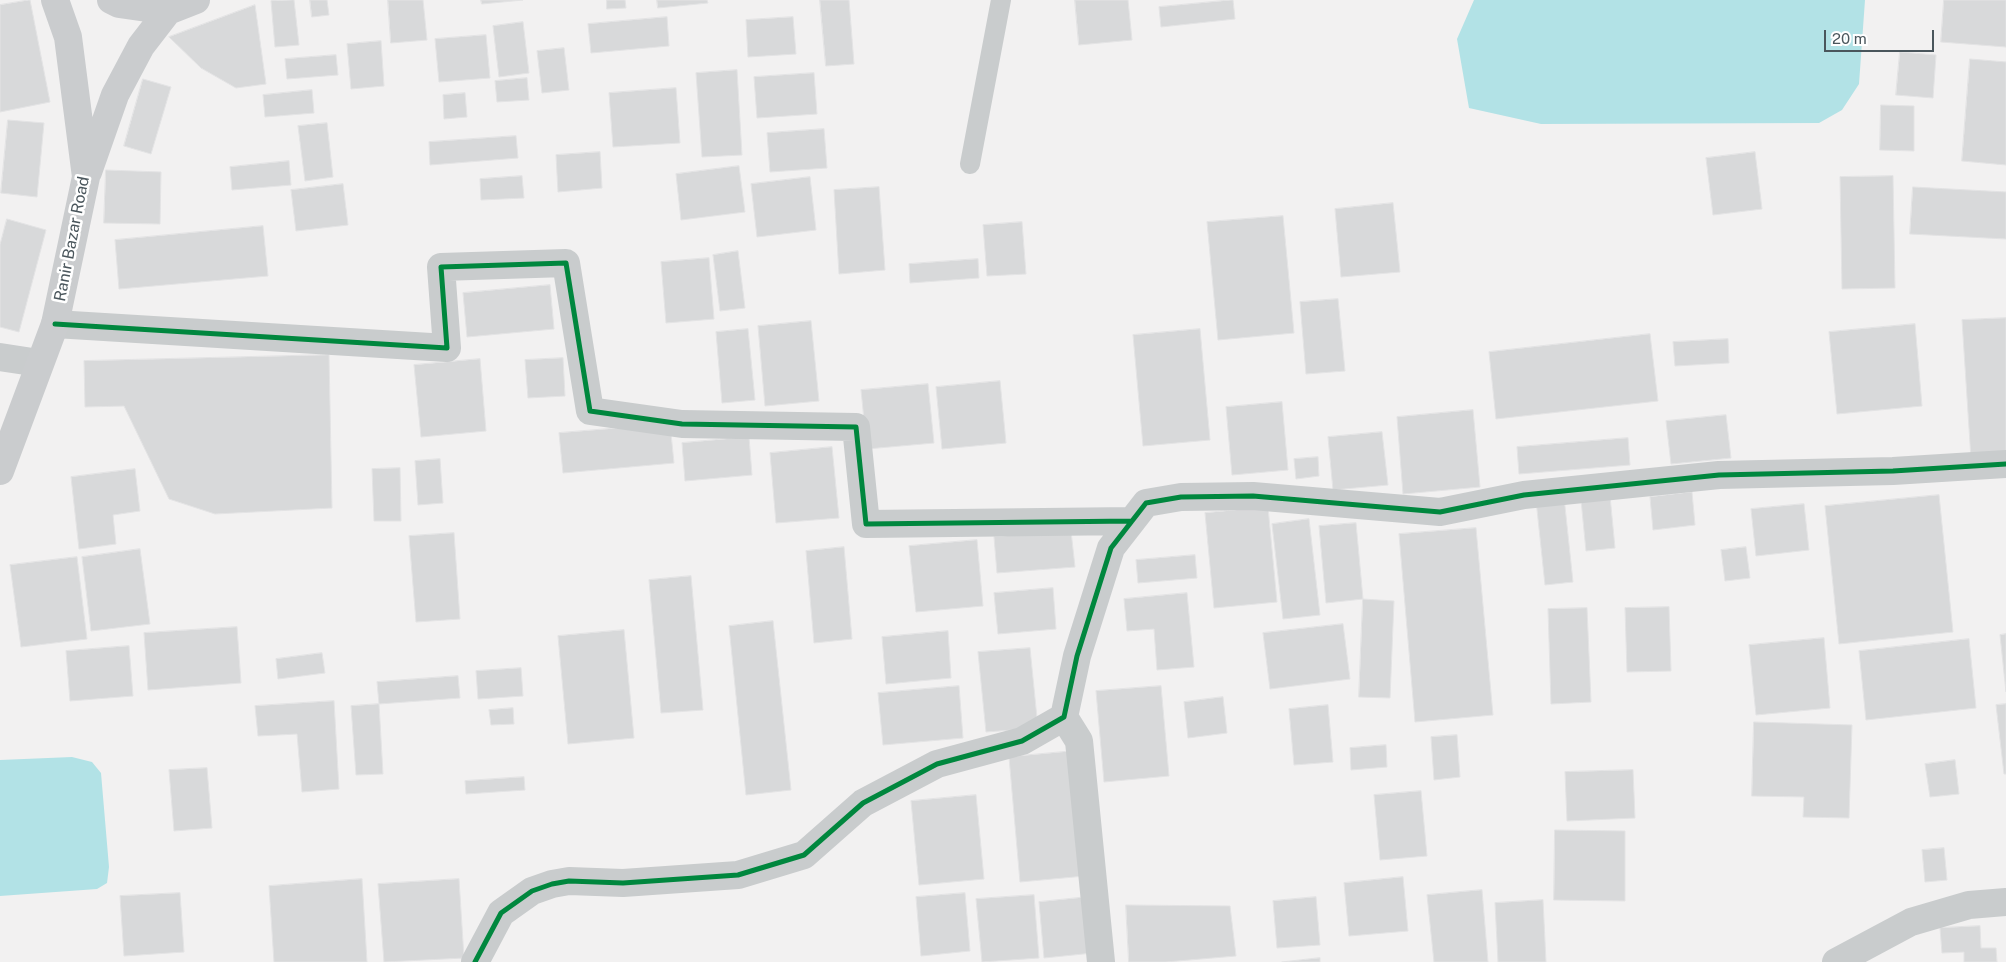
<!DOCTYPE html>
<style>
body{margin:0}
#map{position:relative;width:2006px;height:962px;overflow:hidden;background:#f2f1f1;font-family:"Public Sans",sans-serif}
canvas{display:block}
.scale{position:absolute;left:1824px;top:30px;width:110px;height:22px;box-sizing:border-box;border:2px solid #4a565c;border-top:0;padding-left:6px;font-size:15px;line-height:18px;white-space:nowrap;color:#4a565c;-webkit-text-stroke:4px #fff;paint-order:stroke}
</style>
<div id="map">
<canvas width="2006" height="962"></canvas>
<div class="scale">20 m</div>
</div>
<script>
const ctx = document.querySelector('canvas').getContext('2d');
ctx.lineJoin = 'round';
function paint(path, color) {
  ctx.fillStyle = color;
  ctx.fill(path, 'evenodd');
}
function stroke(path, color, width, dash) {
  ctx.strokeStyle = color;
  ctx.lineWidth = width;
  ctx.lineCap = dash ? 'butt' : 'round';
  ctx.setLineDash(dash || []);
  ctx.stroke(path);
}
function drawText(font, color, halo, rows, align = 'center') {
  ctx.font = font + ' "Public Sans",sans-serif';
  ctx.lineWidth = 5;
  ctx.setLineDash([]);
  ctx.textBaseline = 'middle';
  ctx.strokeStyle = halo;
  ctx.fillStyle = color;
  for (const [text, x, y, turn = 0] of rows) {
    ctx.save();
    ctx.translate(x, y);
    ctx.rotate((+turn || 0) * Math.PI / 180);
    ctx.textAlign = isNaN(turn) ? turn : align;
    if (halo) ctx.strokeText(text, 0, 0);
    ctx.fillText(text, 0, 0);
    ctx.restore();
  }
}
paint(new Path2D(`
 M1474,0h391l-6,84 -17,26 -23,13 -278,1 -72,-16 -12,-69z
 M72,757l20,5 9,11 8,94 -2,16 -10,6 -97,7v-136z`), '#b2e2e6');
const building = new Path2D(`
 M30,0l20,102 -50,10v-107z
 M294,0l5,45 -24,2 -4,-46z
 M310,0h17l2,15 -17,2z
 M388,0h35l4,40 -36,3z
 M481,0h42l-41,4z
 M607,0h18l1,8 -19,1z
 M657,0h50l1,3 -50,5z
 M820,0h29l5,64 -28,2z
 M1075,0h53l4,40 -53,5z
 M1233,0l2,19 -74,8 -2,-20z
 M1944,0h62v47l-65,-5z
 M255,5l11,79 -30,4 -35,-20 -32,-31z
 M667,17l2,29 -78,7 -3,-29z
 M793,17l3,37 -48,3 -2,-37z
 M523,22l6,51 -30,4 -6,-51z
 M486,35l4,43 -51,4 -4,-43z
 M381,41l3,45 -33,3 -4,-45z
 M564,48l5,42 -27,3 -5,-42z
 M1900,52l36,3 -3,43 -37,-3z
 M336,55l2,20 -51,4 -2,-20z
 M1970,59l36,3v103l-44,-4z
 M737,70l5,85 -40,2 -6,-84z
 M814,73l3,41 -60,4 -3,-41z
 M527,78l2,22 -32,2 -2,-21z
 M143,79l28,8 -20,67 -27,-8z
 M676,88l4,55 -67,4 -4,-54z
 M312,90l2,23 -49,4 -2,-22z
 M465,93l2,24 -23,2 -1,-24z
 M1881,105l33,1v45l-34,-1z
 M8,120l36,3 -7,74 -36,-4z
 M327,123l6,54 -28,4 -7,-55z
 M824,129l3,39 -57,4 -3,-39z
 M516,136l2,22 -88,7 -1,-23z
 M600,152l2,36 -44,4 -2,-37z
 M1755,152l7,57 -49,6 -7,-57z
 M289,161l2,24 -59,5 -2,-23z
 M739,166l6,46 -64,8 -5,-46z
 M106,170l55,2 -1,52 -56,-1z
 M522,176l2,22 -43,2 -1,-21z
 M1893,176l2,112 -53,1 -2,-112z
 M810,177l6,53 -59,7 -6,-53z
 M343,184l5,41 -52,6 -5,-41z
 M879,187l6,83 -46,4 -5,-84z
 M1913,187l93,5v47l-96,-5z
 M1393,203l7,69 -59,5 -6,-68z
 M1283,216l11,117 -76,7 -11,-118z
 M7,219l39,11 -27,102 -19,-5v-82z
 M1022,222l4,52 -39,2 -4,-51z
 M263,226l5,50 -149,13 -4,-49z
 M738,251l7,57 -25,3 -7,-56z
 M709,258l5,61 -48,4 -5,-61z
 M978,259l1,19 -69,5 -1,-19z
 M550,285l4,44 -87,8 -4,-44z
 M1338,299l7,72 -39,3 -6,-72z
 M2006,318v138l-35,3 -9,-139z
 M811,321l8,80 -54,5 -7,-80z
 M1915,324l7,82 -85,8 -8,-82z
 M748,329l7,71 -33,3 -6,-71z
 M1200,329l10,111 -67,6 -10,-111z
 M1650,334l8,67 -162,18 -7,-67z
 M1728,339l1,24 -54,3 -2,-24z
 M329,355l3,153 -117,6 -46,-15 -45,-93 -39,1 -1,-46z
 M563,358l2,38 -37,2 -3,-38z
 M480,359l6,72 -65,6 -7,-72z
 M1000,381l6,62 -64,6 -6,-62z
 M928,384l6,59 -67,6 -6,-59z
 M1282,402l6,68 -56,5 -6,-68z
 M1473,410l7,77 -77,7 -6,-77z
 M1726,415l5,43 -60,6 -5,-43z
 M670,424l4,39 -111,10 -4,-40z
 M1382,432l6,53 -55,5 -5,-53z
 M749,437l3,38 -67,6 -3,-38z
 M1628,438l2,27 -111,9 -2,-27z
 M832,447l7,71 -63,5 -6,-70z
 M1318,457l1,19 -23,3 -2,-20z
 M440,459l3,44 -25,2 -3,-44z
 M400,468l1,53h-27l-2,-52z
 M135,469l5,42 -27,4 3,29 -37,5 -8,-72z
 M1692,492l3,33 -42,5 -3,-33z
 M1939,495l14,137 -114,12 -14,-138z
 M1610,496l5,52 -29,3 -5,-51z
 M1564,497l9,85 -28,3 -9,-85z
 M1804,504l5,46 -53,6 -5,-47z
 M1268,507l9,95 -63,6 -9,-95z
 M1309,519l11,96 -37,4 -11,-95z
 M1356,523l7,76 -37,4 -7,-77z
 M1476,528l17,187 -78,7 -16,-188z
 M1071,531l4,36 -78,6 -3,-36z
 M454,533l6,86 -44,3 -7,-86z
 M977,540l6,66 -67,6 -7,-66z
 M844,547l8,92 -38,4 -8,-92z
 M1746,547l4,31 -25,3 -4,-31z
 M140,549l10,75 -59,7 -9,-74z
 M1195,555l2,23 -59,5 -2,-23z
 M77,557l10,82 -66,8 -11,-82z
 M691,576l12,134 -42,3 -12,-133z
 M1053,588l3,41 -58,5 -4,-41z
 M1187,593l7,74 -37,3 -3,-41 -27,2 -3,-32z
 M1363,599l31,2 -4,97 -31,-1z
 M1669,607l2,64 -44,1 -2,-64z
 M1587,608l4,94 -40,2 -3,-95z
 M773,621l18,169 -45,5 -17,-169z
 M1343,624l7,55 -80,10 -7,-56z
 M237,627l4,56 -93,7 -4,-57z
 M624,630l10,108 -66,6 -10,-108z
 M948,631l3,47 -65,6 -4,-47z
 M2006,634v58l-6,-57z
 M1824,638l6,70 -74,7 -7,-70z
 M1969,639l7,69 -110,12 -7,-69z
 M129,646l4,50 -63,5 -4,-50z
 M1030,648l8,80 -52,4 -8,-80z
 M322,653l3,20 -47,6 -2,-20z
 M521,668l2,28 -45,3 -2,-28z
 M458,676l2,22 -81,6 -2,-22z
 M959,686l4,52 -80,7 -5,-52z
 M1161,686l8,90 -65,6 -8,-91z
 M1223,697l4,36 -39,5 -4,-36z
 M334,701l5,88 -37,3 -5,-58 -39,2 -3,-30z
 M379,704l4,70 -27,1 -5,-69z
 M2006,704v70h-2l-8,-69z
 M1328,705l5,57 -39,3 -5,-56z
 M513,708l1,16 -23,1 -2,-15z
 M1754,722l98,3 -3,93 -46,-1 1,-20 -52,-1z
 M1457,735l3,42 -26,3 -3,-43z
 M1386,745l1,22 -36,3 -1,-22z
 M1074,751l11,125 -65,6 -11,-125z
 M1955,760l4,34 -29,3 -5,-33z
 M207,768l5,60 -38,3 -5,-61z
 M1633,770l2,48 -68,3 -2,-49z
 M524,777l1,13 -59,4 -1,-13z
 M1421,791l6,65 -47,4 -6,-65z
 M976,795l8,84 -65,6 -8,-84z
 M1555,830l70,1v70l-71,-1z
 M1944,848l3,32 -22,2 -3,-32z
 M1403,877l5,54 -59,5 -5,-53z
 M362,879l5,83h-93l-5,-76z
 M459,879l5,79 -80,4 -6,-78z
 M1482,890l6,72h-54l-7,-67z
 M180,893l4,59 -60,4 -4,-60z
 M965,893l5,58 -49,5 -5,-59z
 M1034,895l5,63 -57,4 -6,-63z
 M1088,897l5,56 -49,5 -5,-56z
 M1316,897l4,48 -43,3 -4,-47z
 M1543,900l3,62h-48l-3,-59z
 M1126,905l104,1 6,50 -70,6h-37z
 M1980,926l1,22h15l1,14h-33v-10l-22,1 -2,-25z
 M1320,958v4h-38z`);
paint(building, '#d8d9da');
stroke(building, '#e3e3e4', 1);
stroke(new Path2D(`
 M970,164l31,-164`), '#c9cccd', 20);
stroke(new Path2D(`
 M55,324l392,24 -6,-81 125,-4 24,148 92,13 174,3 10,97 266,-3
 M0,357l39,6
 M1064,717l15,24 22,221
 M475,962l26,-49 31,-22 20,-7 17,-3 54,2 115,-8 66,-20 59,-52 74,-39 85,-23 42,-24 13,-61 34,-108 35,-45 35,-6 72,-1 187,16 84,-17 195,-20 174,-4 113,-7
 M1836,962l75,-40 58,-17 37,-3`), '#c9cccd', 28);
stroke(new Path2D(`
 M111,0l8,4 49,7 28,-11
 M88,172l27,-77 26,-49 27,-35
 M0,471l55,-147 31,-147 -18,-140 -13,-37`), '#caccce', 28);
stroke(new Path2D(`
 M55,324l392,24 -6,-81 125,-4 24,148 92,13 174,3 10,97 266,-3
 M475,962l26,-49 31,-22 20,-7 17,-3 54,2 115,-8 66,-20 59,-52 74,-39 85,-23 42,-24 13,-61 34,-108 35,-45 35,-6 72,-1 187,16 84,-17 195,-20 174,-4 113,-7`), '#00873e', 5);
drawText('16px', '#4a565c', '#fff', [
 ["Ranir Bazar Road",72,239,-79]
]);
</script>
